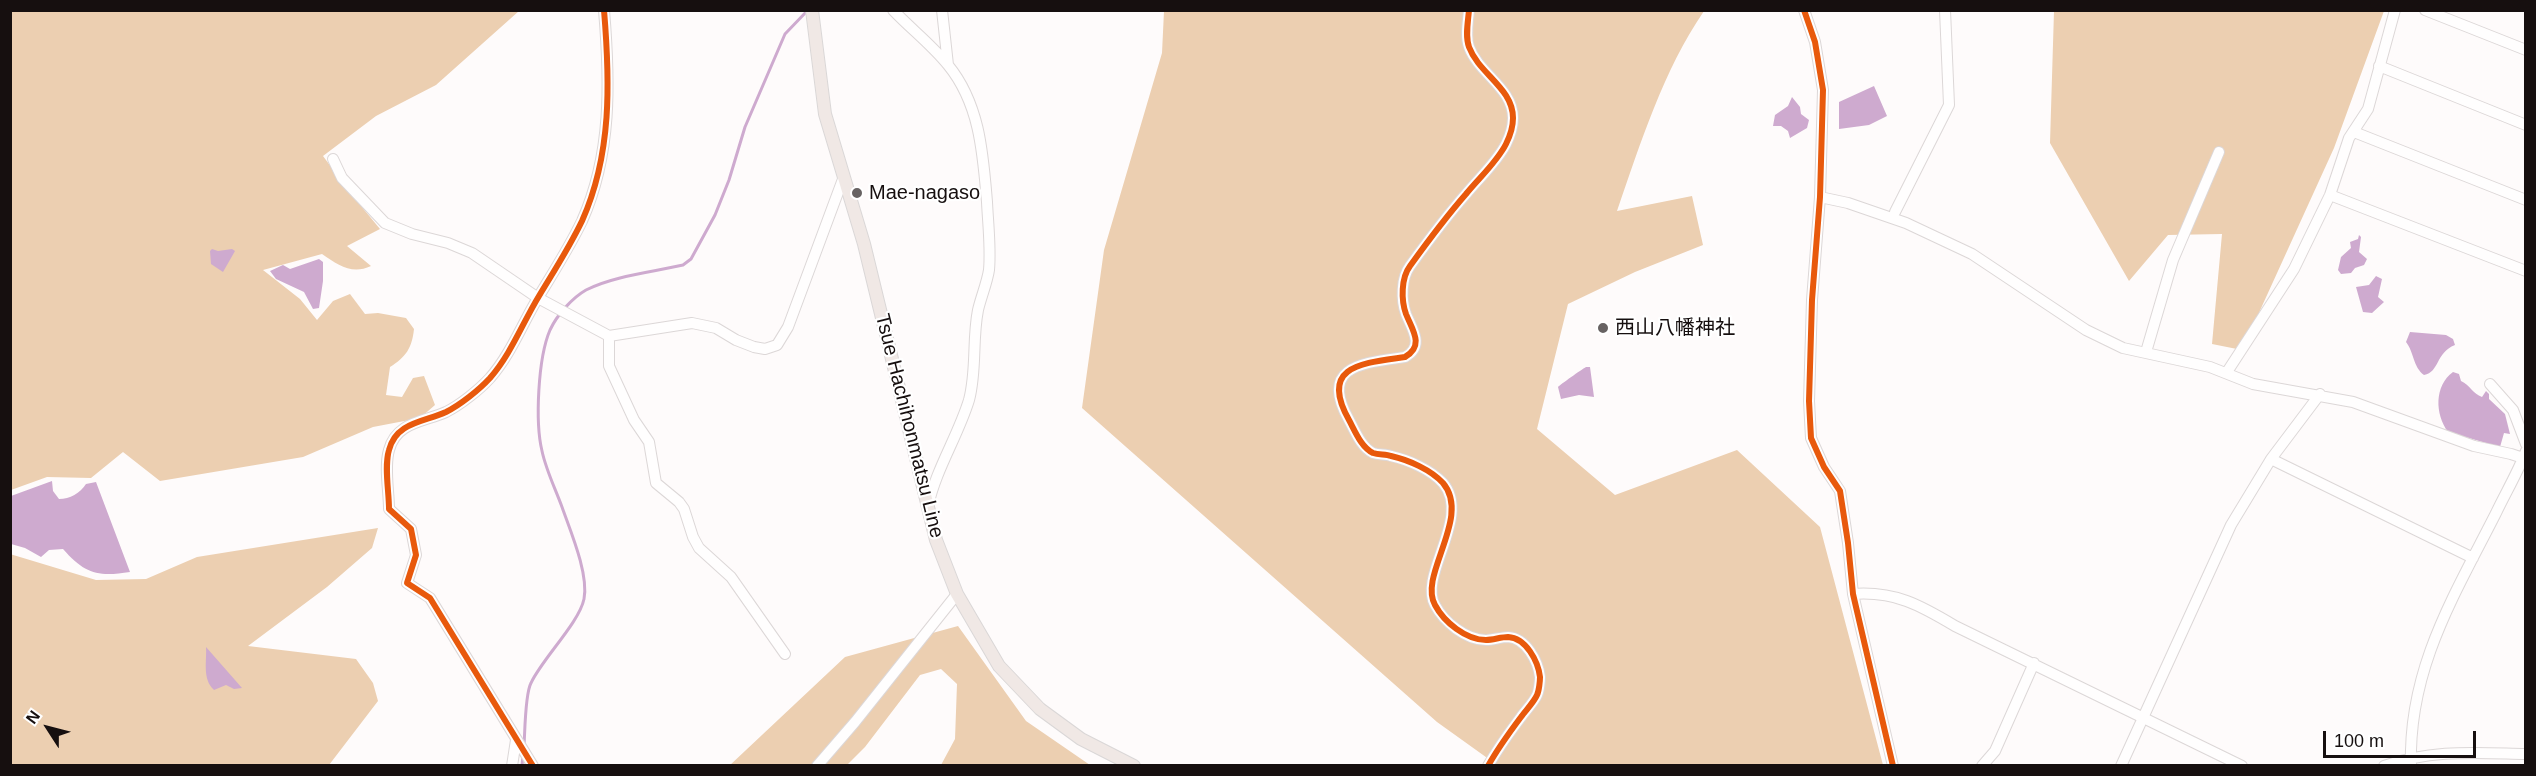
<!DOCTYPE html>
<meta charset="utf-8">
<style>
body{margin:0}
#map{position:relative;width:2536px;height:776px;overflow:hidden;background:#fefbfb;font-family:Arial,sans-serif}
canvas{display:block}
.frame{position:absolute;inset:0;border:12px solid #160f0f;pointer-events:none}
.north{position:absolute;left:18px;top:698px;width:60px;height:60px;-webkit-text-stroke:4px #fff;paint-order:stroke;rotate:306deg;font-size:16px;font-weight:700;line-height:24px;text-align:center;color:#160f0f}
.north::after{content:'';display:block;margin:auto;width:21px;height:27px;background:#160f0f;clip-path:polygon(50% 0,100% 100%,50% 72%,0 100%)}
.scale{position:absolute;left:2323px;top:731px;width:153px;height:27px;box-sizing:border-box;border:3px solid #160f0f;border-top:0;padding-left:8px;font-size:18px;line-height:21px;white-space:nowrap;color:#160f0f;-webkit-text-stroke:4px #fff;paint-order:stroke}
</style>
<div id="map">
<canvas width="2536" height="776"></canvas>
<div class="frame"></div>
<div class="north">N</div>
<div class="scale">100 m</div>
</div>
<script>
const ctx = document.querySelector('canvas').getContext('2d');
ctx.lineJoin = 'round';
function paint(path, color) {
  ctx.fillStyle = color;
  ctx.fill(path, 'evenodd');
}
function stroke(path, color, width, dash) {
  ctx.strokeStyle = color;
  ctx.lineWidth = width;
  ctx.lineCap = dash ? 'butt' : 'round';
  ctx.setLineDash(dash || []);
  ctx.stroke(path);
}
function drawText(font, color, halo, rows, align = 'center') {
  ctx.font = font + ' Arial,"Noto Sans JP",sans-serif';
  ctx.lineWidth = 4.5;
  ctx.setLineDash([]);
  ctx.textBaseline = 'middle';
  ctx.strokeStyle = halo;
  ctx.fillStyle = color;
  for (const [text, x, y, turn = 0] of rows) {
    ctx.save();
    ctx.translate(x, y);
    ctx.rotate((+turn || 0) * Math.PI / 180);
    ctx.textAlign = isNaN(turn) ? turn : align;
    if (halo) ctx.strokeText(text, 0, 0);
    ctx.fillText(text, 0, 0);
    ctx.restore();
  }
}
paint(new Path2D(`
 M10,11h509l-83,74 -60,31 -53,40 29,39 28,34 -33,17 24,20c-19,9 -33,-1 -49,-12l-59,16 37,29 17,21 16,-19 17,-7 15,20 13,-1 28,5 8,11c-2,19 -8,28 -24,38l-4,28 16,2 11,-19 11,-2 11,29 -15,13 -47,9 -70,30 -143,24 -37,-29 -32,26 -44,-1 -36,13z
 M1164,11h540c-41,60 -63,131 -87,200l75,-15 11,49 -68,27 -67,32 -31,125 78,66 122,-45 83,77 63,238h-386l-60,-43 -355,-314 22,-158 58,-197z
 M2054,11h330l-50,137 -92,202 -30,-6 10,-110 -54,1 -39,46 -79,-138z
 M378,528l-6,20 -45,39 -79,59 108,13 17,24 5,18 -49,64h-318l-1,-211 86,26 50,-1 51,-22z
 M958,626l68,95 64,44h-149l14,-26 2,-55 -16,-15 -21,6 -55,72 -18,18 -118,1 116,-109z`), '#eccfb1');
paint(new Path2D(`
 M1874,86l13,30 -18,9 -30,4v-27z
 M1792,97l8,10 1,7 8,6 -2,8 -17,10 -2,-7 -7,-5h-8l2,-11 13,-9z
 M2359,235l2,2 -2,15 8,7 -3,6 -9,3 -4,5 -10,1 -3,-4 3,-13 10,-9 -1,-6 8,-3z
 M212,249l6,2 14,-2 3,2 -12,21 -12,-8 -1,-13z
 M319,259l4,3v19l-4,27 -6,1 -9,-17 -28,-13 -6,-8 13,-6 7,4z
 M2376,276l6,3 -4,18 6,5 -12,11 -9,-1 -7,-25 13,-2z
 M2410,332l36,3 7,4 2,6c-20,8 -15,27 -31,30 -11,-8 -10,-23 -18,-33z
 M1586,367h4l4,30 -15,-2 -18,4 -3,-12c3,-3 23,-17 28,-20z
 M2453,372l6,2 2,7c9,4 12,13 21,16l4,-6 3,3v5l16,15 5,20 -6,-1 -4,14 -52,-15c-13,-18 -14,-46 5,-60z
 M52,481l1,10 6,8c11,0 21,-6 27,-15l10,-2 34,90c-32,5 -45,2 -67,-23l-14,1 -8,7 -16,-9 -14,-4v-48z
 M206,647l36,41 -8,1 -8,-4 -12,5c-12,-11 -7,-29 -8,-43z`), '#ceaacf');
stroke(new Path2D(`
 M524,746c1,-15 1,-52 7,-63 11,-24 48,-60 53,-84 5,-25 -14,-69 -22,-92 -7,-19 -16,-37 -20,-56 -7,-29 -4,-93 8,-121 7,-15 22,-32 36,-40 27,-14 67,-18 97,-25l8,-6 24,-44 14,-35 16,-53 40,-93 23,-24
 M522,766l1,-11`), '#ceaacf', 3);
const minor = new Path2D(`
 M893,10c18,19 39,35 55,55 32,39 35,89 39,137 1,22 4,46 2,68 -2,13 -8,27 -11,40 -6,30 -1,60 -9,90 -11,36 -33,69 -41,106
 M942,10l6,55
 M1469,10c-1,12 -4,26 0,37 10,27 44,41 44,71 0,9 -3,18 -7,26 -9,18 -27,34 -40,50 -20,23 -38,47 -56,72 -9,12 -9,34 -4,48 6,15 19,32 -1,43 -41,6 -87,8 -56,63 6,11 12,27 24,33 6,2 13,1 18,3 18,4 40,14 52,27 29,34 -25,92 -8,122 9,17 31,35 51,35 7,0 15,-3 22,-3 18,1 30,24 32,40 0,4 -1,14 -3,18 -3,7 -11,15 -16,22 -12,16 -23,31 -33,49
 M1804,10l11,32 8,48 -3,107 -8,103 -3,101 2,37 13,29 16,24 8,52 5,51 40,172
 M2425,10l101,40
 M2379,66l147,59
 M2354,132l172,68
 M333,159l9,19 43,45 27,11 36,9 24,10 66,45 71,38 83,-13 24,5 20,12 18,7 11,2 12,-4 11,-18 55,-148
 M2330,195l196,76
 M1820,197l28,6 58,20 66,31 114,76 37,18 87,19 43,17 100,18 121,44 37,8 15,5
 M1895,212l54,-107 -4,-95
 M609,336v30l25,54 15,22 7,41 23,19 5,7 9,28 6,11 32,29 54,77
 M2146,352l27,-92 46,-108
 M2227,372l67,-103 36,-74 19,-57 19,-29 27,-99
 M2490,384l23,26 13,34
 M2271,459l202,99
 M1853,594c42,-3 67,11 102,32l287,140
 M512,766l4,-26
 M533,766l-103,-168 -23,-15 9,-28 -5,-26 -22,-20c0,-18 -5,-42 0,-59 7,-28 35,-28 57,-38 14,-7 33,-22 44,-34 21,-24 32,-54 49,-82 15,-25 30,-48 43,-75 30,-67 28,-139 22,-211
 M817,766l38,-44 102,-128
 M1982,766l13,-15 39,-88
 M2121,766l110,-241 40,-66 49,-65
 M2384,766c49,-17 91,-13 142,-12
 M2411,766c-3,-97 43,-170 85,-253 10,-21 22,-41 30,-62`);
const major = new Path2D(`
 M812,10l13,104 39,130 72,296 21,54 42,72 41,43 41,30 53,27`);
stroke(minor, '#dcd7d7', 12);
stroke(major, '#dad7d7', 14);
stroke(minor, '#fffefe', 10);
stroke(major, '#f0e8e5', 12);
stroke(new Path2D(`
 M1469,10c-1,12 -4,26 0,37 10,27 44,41 44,71 0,9 -3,18 -7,26 -9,18 -27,34 -40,50 -20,23 -38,47 -56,72 -9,12 -9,34 -4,48 6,15 19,32 -1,43 -41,6 -87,8 -56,63 6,11 12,27 24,33 6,2 13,1 18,3 18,4 40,14 52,27 29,34 -25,92 -8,122 9,17 31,35 51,35 7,0 15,-3 22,-3 18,1 30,24 32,40 0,4 -1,14 -3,18 -3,7 -11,15 -16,22 -12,16 -23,31 -33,49
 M1804,10l11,32 8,48 -3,107 -8,103 -3,101 2,37 13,29 16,24 8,52 5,51 40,172
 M533,766l-103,-168 -23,-15 9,-28 -5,-26 -22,-20c0,-18 -5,-42 0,-59 7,-28 35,-28 57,-38 14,-7 33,-22 44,-34 21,-24 32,-54 49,-82 15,-25 30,-48 43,-75 30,-67 28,-139 22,-211`), '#e8590c', 6);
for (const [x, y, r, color] of [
 [857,193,6,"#676262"],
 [1603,328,6,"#676262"]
]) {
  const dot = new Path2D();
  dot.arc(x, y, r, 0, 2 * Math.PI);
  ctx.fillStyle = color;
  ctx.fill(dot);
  stroke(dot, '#fff', 2);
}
drawText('20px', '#160f0f', '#fff', [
 ["Mae-nagaso",869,193],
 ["西山八幡神社",1615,328]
], 'left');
drawText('20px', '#160f0f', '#fff', [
 ["Tsue Hachihonmatsu Line",909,426,76]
]);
</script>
